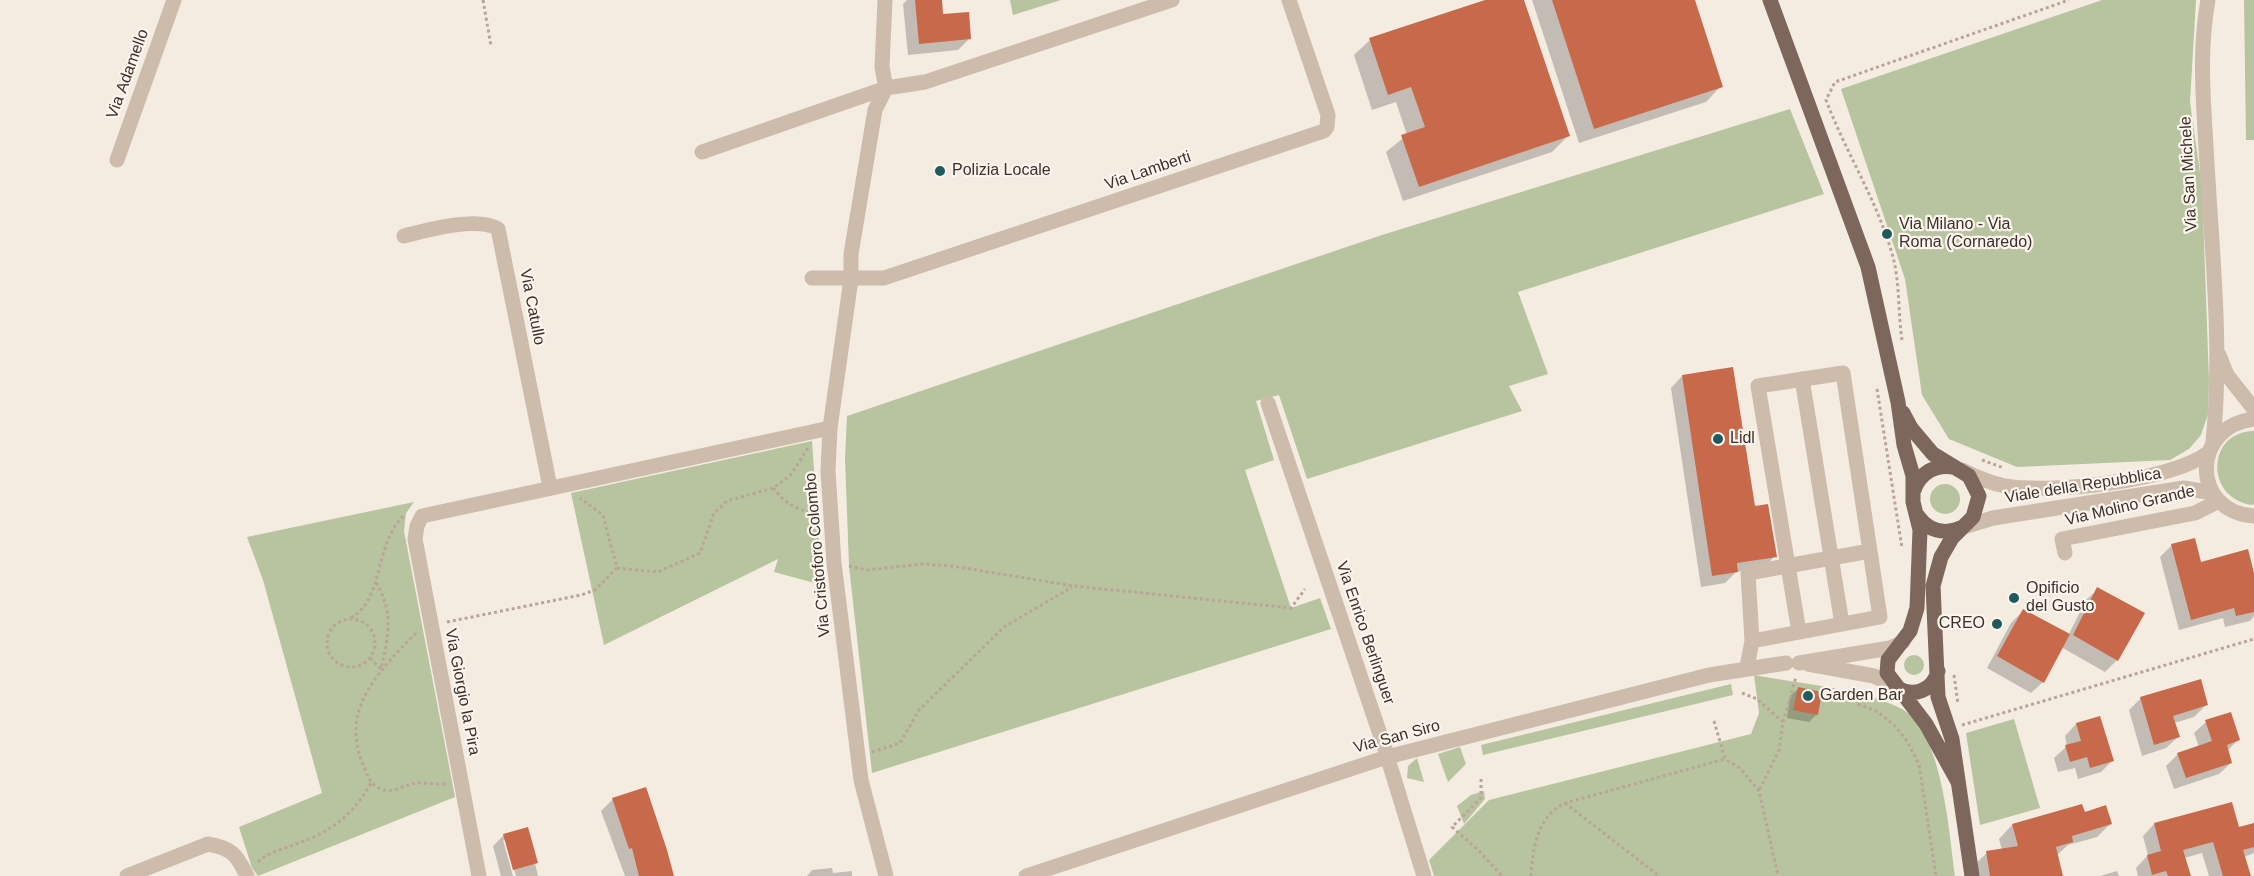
<!DOCTYPE html>
<style>
body{margin:0}
canvas{display:block;background:#f4ebe1}
</style>
<canvas width="2254" height="876"></canvas>
<script>
const ctx = document.querySelector('canvas').getContext('2d');
ctx.lineJoin = 'round';
function paint(path, color) {
  ctx.fillStyle = color;
  ctx.fill(path, 'evenodd');
}
function stroke(path, color, width, dash) {
  ctx.strokeStyle = color;
  ctx.lineWidth = width;
  ctx.lineCap = dash ? 'butt' : 'round';
  ctx.setLineDash(dash || []);
  ctx.stroke(path);
}
function drawText(font, color, halo, rows, align = 'center') {
  ctx.font = font + ' Arial,sans-serif';
  ctx.lineWidth = 4.5;
  ctx.setLineDash([]);
  ctx.textBaseline = 'middle';
  ctx.strokeStyle = halo;
  ctx.fillStyle = color;
  for (const [text, x, y, turn = 0] of rows) {
    ctx.save();
    ctx.translate(x, y);
    ctx.rotate((+turn || 0) * Math.PI / 180);
    ctx.textAlign = isNaN(turn) ? turn : align;
    if (halo) ctx.strokeText(text, 0, 0);
    ctx.fillText(text, 0, 0);
    ctx.restore();
  }
}
paint(new Path2D(`
 M1010,0h51l-48,15z
 M2102,0h94l-6,102 12,85 7,194 -1,33 -7,21 -12,14 -19,11 -153,7 -68,-28 -27,-44 -17,-116 -64,-190z
 M2244,0h10v140h-8z
 M1790,109l34,85 -306,98 30,82 -39,12 13,25 -215,68 -28,-84 -23,6 18,59 -29,10 46,138 29,-10 11,31 -459,144 -23,-207 -4,-108 2,-42 535,-181z
 M2254,431v73l-2,1c-48,-7 -45,-74 2,-74z
 M812,441l10,144 -48,-13 4,-13 -174,86 -33,-152z
 M1930 499a15 15 0 1 1 30 0a15 15 0 1 1-30 0Z
 M414,502l-8,11 -2,18 51,266 -197,79 -6,-8 -13,-41 83,-34 -59,-213 -16,-43z
 M1904 665a10 10 0 1 1 20 0a10 10 0 1 1-20 0Z
 M1754,675c42,8 111,14 148,34 41,24 47,124 53,167h-521l-5,-16 60,-60 262,-66 8,-21z
 M1731,684l2,11 -250,60 -2,-10z
 M2014,719l26,89 -60,17 -14,-92z
 M1460,747l6,17 -18,18 -10,-28z
 M1417,758l7,24 -17,-4 1,-12z
 M1484,791l1,8 -21,25 -7,-18 14,-11z`), '#b8c4a0');
paint(new Path2D(`
 M907,0h34l1,16 28,22 -12,12 -50,5 -5,-51z
 M1489,0h34l45,136 -16,16 -149,49 -17,-49 21,-17 -11,-33 -24,8 -18,-55 16,-15z
 M1532,0h161l28,86 -15,16 -127,41z
 M1682,376l71,132 22,48 -12,12 -27,4 -11,11 -24,4 -30,-199z
 M2172,545l28,19 54,15v37l-4,5 -25,6 -2,-9 -44,12 -19,-73z
 M2098,589l19,71 -12,12 -44,-25 -18,35 -12,11 -44,-25 24,-45 12,-12 46,23 17,-34z
 M1798,689l19,25 -8,8 -22,-4 3,-22z
 M2141,698l65,7 -12,12 -20,6 4,14 -12,11 -24,8 -13,-46z
 M2099,718l13,43 -11,11 -23,7 -3,-11 -17,4 -4,-14 13,-12 -2,-10 11,-12z
 M2206,722l32,18 -11,11 4,12 -12,11 -45,15 -8,-23 12,-12 21,-7 -5,-14z
 M613,799l59,77h-47l-24,-65z
 M2081,806l3,7 26,11 -13,13 -29,8 -12,11 5,20h-86l-2,-10 14,-13 15,-3 -3,-11 13,-14z
 M2154,824l84,5 16,-5v29l-10,4 5,19h-40l-7,-23 -18,5 5,18h-51l-2,-8 12,-13 -5,-19z
 M527,829l11,47h-22l-10,-36h-3l10,36h-12l-8,-30 11,-11z
 M832,868l1,5 19,-2v5h-45l5,-6z
 M2117,871l2,5h-19z`), '#0003');
paint(new Path2D(`
 M915,0h27l1,14 26,-2 2,27 -52,5z
 M1485,0h39l46,136 -151,51 -18,-52 24,-8 -14,-40 -23,8 -19,-57z
 M1552,0h143l28,87 -129,42z
 M1733,367l22,139 13,-2 9,53 -40,6 1,9 -26,4 -30,-201z
 M2195,538l6,24 47,-13 6,24v39l-18,4 -2,-8 -43,12 -20,-76z
 M2097,587l48,26 -27,48 -45,-26z
 M2023,609l47,25 -26,49 -47,-27z
 M2201,679l7,26 -35,11 7,21 -26,8 -14,-48z
 M1798,687l24,5 -4,23 -25,-5z
 M2231,712l9,28 -13,5 5,18 -46,15 -9,-25 35,-12 -7,-21z
 M2100,716l14,45 -24,7 -3,-11 -17,5 -5,-17 16,-4 -5,-18z
 M646,787l21,63 7,26h-35l-7,-28 -3,1 -17,-51z
 M2232,802l7,25 15,-4v24l-11,3 8,26h-28l-10,-34 -30,8 8,26h-23l-2,-5 -14,4 -5,-20 14,-4 -7,-28z
 M2082,804l3,8 21,-7 6,19 -40,12 1,6 -17,5 7,29h-73l-4,-25 32,-5 -6,-22z
 M528,827l10,36 -25,7 -10,-36z`), '#c8694b');
stroke(new Path2D(`
 M483,0l8,46
 M1902,340c-4,-26 -2,-56 -9,-83 -15,-55 -47,-104 -67,-157l9,-18 234,-82
 M1877,389l25,159
 M1982,460l22,8
 M773,488c13,16 23,22 43,25
 M849,566l18,4 55,-6 30,2 122,20 217,22 14,-19
 M617,568l41,4 42,-19 14,-40 13,-12 46,-13 17,-12 18,-28
 M351,618c34,-20 22,-72 53,-103
 M327 643a24 24 0 1 1 48 0a24 24 0 1 1-48 0Z
 M447,622l134,-27 14,-5 22,-22 -14,-53 -23,-17
 M416,633c-36,37 -77,76 -53,131 4,11 7,21 18,25 13,5 24,-5 36,-6 9,0 19,1 28,1
 M370,658l11,11c8,-37 13,-54 -5,-87
 M1954,675l4,29
 M1855,687l-1,11 4,6 20,8 17,14 12,15 12,23 17,112
 M1742,693l15,6 26,23 -4,28 -20,41
 M1714,721l11,38 15,9 19,23 19,85
 M1783,722l13,-45
 M1962,725l292,-86
 M872,752l28,-9 19,-33 85,-83 68,-40
 M1481,779v19l-29,29 27,24 23,25
 M1565,803l94,73
 M258,862c11,-10 25,-13 38,-18 35,-12 56,-28 75,-61
 M1531,876c2,-29 6,-59 34,-73l160,-44`), '#b9a596', 3, [3, 3]);
stroke(new Path2D(`
 M885,0l-3,67 4,21
 M2208,0c-9,49 -5,97 -2,146 5,98 17,198 7,296
 M702,152l184,-64 39,-6 247,-82
 M117,160l57,-160
 M404,236c23,-6 74,-20 94,-7l52,258
 M812,278h72l440,-147 3,-4 1,-12 -39,-115
 M2219,355l8,20 27,34
 M1802,379l40,245
 M1268,403l116,343 40,130
 M2254,419c-64,8 -63,93 0,97
 M1962,470c14,7 28,13 43,16 47,8 165,-5 203,-33
 M1960,528l33,-10 191,-30 29,5
 M2065,553l-3,-14 133,-26 24,-12
 M1752,641l-4,-68 122,-22
 M1799,663l91,-15 13,-6
 M1808,664l66,12 20,10
 M1747,667l5,-26 128,-24 -37,-244 -85,13 41,246
 M127,876l81,-32c24,4 29,11 39,32
 M479,876l-64,-337 2,-13 5,-10 408,-88
 M886,876l-25,-96 -27,-217 -6,-92 2,-43 21,-149v-25l24,-144 11,-22
 M1026,876l361,-119 322,-82 77,-12`), '#cdbbac', 15);
stroke(new Path2D(`
 M1770,0l98,267 30,135 6,43 9,31v26l7,28 -3,78 -7,23 -22,29 -1,13 39,51 32,58
 M1903,413l8,15 22,26 36,22 10,20 -6,21 -21,21 -11,19 -8,29 5,111 14,42 20,137
 M1914,490c6,-17 21,-26 39,-23
 M1917,515c11,16 27,20 44,13
 M1896,687c17,11 37,4 42,-16`), '#7d675c', 15);
for (const [x, y, r, color] of [
 [940,171,6,"#1f5a5e"],
 [1887,234,6,"#1f5a5e"],
 [1718,439,6,"#1f5a5e"],
 [2014,598,6,"#1f5a5e"],
 [1997,624,6,"#1f5a5e"],
 [1808,696,6,"#1f5a5e"]
]) {
  const dot = new Path2D();
  dot.arc(x, y, r, 0, 2 * Math.PI);
  ctx.fillStyle = color;
  ctx.fill(dot);
  stroke(dot, '#fbf5ee', 2);
}
drawText('16px', '#3b302b', '#fbf5ee', [
 ["Via Adamello",128,74,-70],
 ["Via Lamberti",1148,171,-19],
 ["Via San Michele",2189,174,-93],
 ["Via Catullo",532,307,79],
 ["Viale della Repubblica",2083,486,-9],
 ["Via Molino Grande",2130,506,-13],
 ["Via Cristoforo Colombo",818,555,-95],
 ["Via Enrico Berlinguer",1365,633,71],
 ["Via Giorgio la Pira",462,692,79],
 ["Via San Siro",1397,737,-15]
]);
drawText('16px', '#3b302b', '#fbf5ee', [
 ["Polizia Locale",952,171],
 ["Via Milano - Via",1899,225],
 ["Roma (Cornaredo)",1899,243],
 ["Lidl",1730,439],
 ["Opificio",2026,589],
 ["del Gusto",2026,607],
 ["CREO",1985,624,"right"],
 ["Garden Bar",1820,696]
], 'left');
</script>
